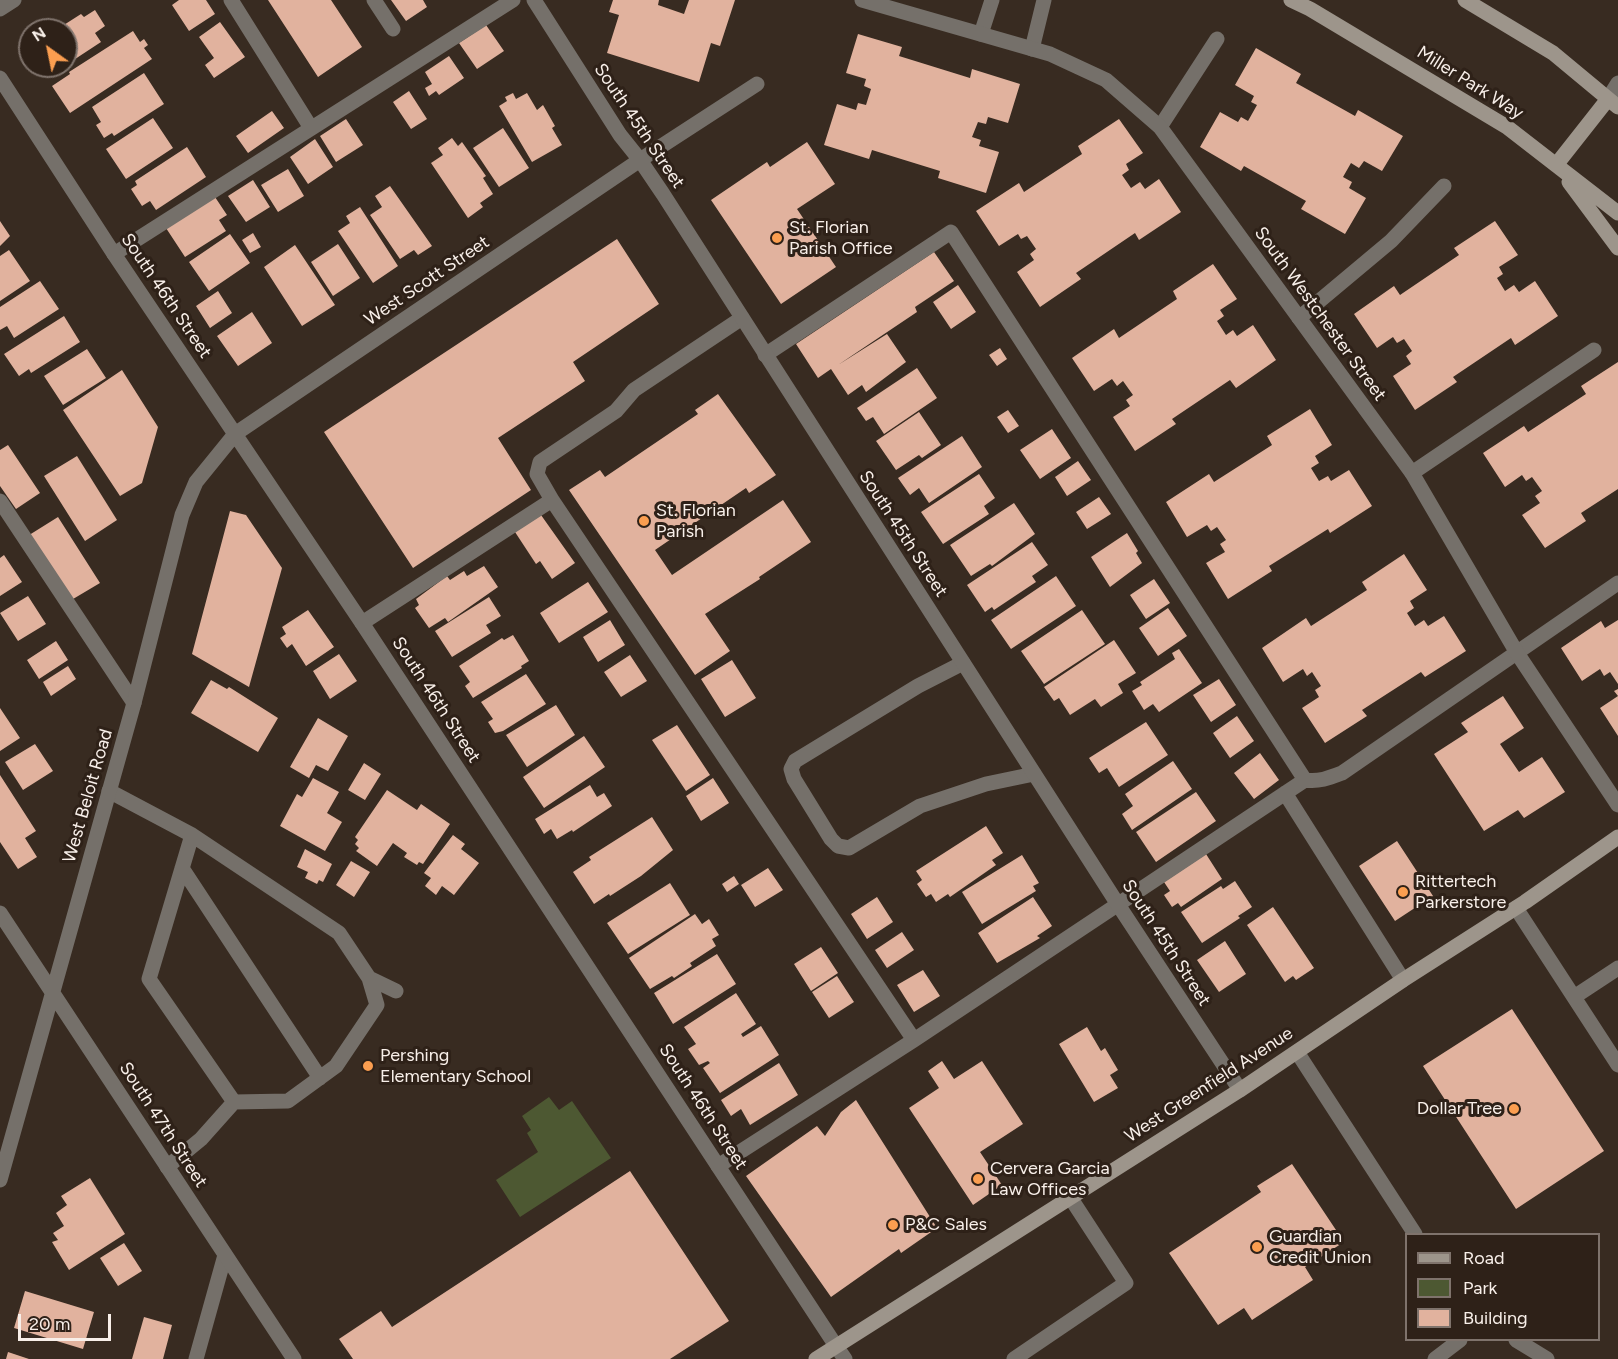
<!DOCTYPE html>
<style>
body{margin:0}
#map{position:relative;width:1618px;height:1359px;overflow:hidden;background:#382b21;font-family:Figtree,sans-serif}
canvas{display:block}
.legend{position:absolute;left:1405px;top:1233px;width:195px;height:108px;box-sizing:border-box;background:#2e2118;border:2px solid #7f736c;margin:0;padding:8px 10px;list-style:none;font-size:18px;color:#f8efe9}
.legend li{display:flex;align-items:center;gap:12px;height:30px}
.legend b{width:30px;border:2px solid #7f736c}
.north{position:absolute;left:18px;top:18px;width:60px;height:60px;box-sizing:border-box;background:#2e2118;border:2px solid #7f736c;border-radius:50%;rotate:327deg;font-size:16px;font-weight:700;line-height:24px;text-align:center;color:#f8efe9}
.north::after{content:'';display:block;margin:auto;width:21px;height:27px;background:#fb9e50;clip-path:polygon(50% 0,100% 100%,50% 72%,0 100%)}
.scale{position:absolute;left:18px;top:1314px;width:93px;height:27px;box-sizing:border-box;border:3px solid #f8efe9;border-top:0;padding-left:8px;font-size:18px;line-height:21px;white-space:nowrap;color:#f8efe9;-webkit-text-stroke:4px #2e2118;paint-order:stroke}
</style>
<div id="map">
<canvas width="1618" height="1359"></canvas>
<ul class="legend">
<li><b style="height:8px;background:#9d958b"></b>Road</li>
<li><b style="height:16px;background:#4d5832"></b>Park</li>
<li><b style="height:16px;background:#e1b29e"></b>Building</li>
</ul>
<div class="north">N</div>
<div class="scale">20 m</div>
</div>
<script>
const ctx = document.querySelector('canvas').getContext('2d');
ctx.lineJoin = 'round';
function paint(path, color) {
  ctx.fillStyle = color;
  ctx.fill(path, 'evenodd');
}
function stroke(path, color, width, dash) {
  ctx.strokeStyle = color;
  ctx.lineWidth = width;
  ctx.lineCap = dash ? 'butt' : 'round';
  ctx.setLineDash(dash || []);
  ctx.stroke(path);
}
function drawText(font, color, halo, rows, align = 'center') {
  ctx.font = font + ' Figtree,sans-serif';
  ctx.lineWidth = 6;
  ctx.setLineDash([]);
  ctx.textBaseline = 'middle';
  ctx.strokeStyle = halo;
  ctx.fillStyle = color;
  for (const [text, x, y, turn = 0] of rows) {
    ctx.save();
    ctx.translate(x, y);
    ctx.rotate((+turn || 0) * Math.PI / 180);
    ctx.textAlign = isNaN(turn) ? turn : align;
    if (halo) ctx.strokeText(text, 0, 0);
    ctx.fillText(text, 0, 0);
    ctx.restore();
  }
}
paint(new Path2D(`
 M549,1097l10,13 13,-9 39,57 -91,59 -24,-37 42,-28 -11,-19 4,-3 -9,-14z`), '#4d5832');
paint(new Path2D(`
 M179,0h27l9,14 -26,17 -17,-26z
 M268,0h63l31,47 -44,30z
 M391,0h32l4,7 -21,14z
 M613,0h46l-1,5 26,9 5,-14h46l-15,46 -9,-3 -12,39 -92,-29 12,-38 -10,-3z
 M95,10l10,16 -10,7 6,9 -35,23v-35h-10l25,-16 3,3z
 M220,22l25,35 -31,21 -9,-13 9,-7 -15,-21z
 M486,25l18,26 -27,18 -18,-26z
 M133,31l7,11 4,-3 4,6 -4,3 8,11 -82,54 -18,-27 18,-12 -1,-2z
 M858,34l44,13 -3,9 71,22 2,-9 48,15 -12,39 -20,-6 -2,7 -8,-2 -6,15 9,3 -2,6 20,6 -13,41 -48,-15 2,-7 -68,-21 -3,9 -45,-14 13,-41 19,6 2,-7 8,2 5,-16 -7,-3 2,-7 -20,-6z
 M1256,48l45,26 -5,9 59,33 3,-6 45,26 -21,35 -18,-10 -5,7 -8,-5 -8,14 9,5 -3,6 17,10 -21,36 -44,-25 5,-8 -62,-35 -3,5 -41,-24 20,-35 18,10 3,-5 7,4 9,-16 -6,-3 3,-6 -19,-11z
 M449,56l15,22 -25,17 -3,-4 -7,5 -4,-8 7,-4 -7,-12z
 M41,66h23l-16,10z
 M144,73l20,31 -50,32 -2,-3 -8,5 -8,-13 5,-3 -9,-15z
 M409,91l18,28 -16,10 -18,-27z
 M513,93l3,6 11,-6 10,17 6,-5 12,21 -3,2 10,17 -30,17 -33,-56 8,-5 -2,-4z
 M272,111l12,17 -36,25 -12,-17z
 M153,118l20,30 -47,31 -20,-30z
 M346,119l17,26 -27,17 -16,-26z
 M1119,119l24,34 -17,11 3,6 -7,5 9,13 9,-6 5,7 14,-10 22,33 -42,28 -4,-7 -59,40 5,6 -41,28 -23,-35 17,-12 -4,-6 6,-5 -9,-13 -6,3 -3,-5 -19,12 -23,-35 43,-28 5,9 58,-38 -4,-8z
 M503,128l26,40 -30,19 -26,-39z
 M452,138l6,8 4,-4 24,34 -3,2 10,16 -13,9 3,4 -15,11 -37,-55 12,-8 -5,-7z
 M315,139l18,28 -25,17 -18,-27z
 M807,142l28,42 -38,25 39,58 -55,37 -70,-104 56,-38 3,5z
 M187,147l19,30 -50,33 -6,-9 -8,5 -11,-17 6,-4 -2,-4z
 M288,169l16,27 -26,16 -17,-27z
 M253,180l17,27 -24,15 -18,-26z
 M390,186l42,60 -14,9 -4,-5 -14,9 -30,-44 12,-8 -7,-11z
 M215,197l12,18 -8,5 7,11 -41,26 -19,-29z
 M360,207l38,59 -25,17 -35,-52 12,-8 -4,-7z
 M0,221l10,15 -10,10z
 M1495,221l23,34 -19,12 4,7 -6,4 8,13 9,-6 5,7 16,-11 23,35 -43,29 -4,-7 -58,39 4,5 -42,28 -22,-34 18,-12 -5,-8 6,-5 -8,-12 -7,4 -4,-6 -16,11 -23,-34 40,-28 6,9 59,-40 -5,-7z
 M253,233l8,14 -11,6 -8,-13z
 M230,234l20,29 -41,28 -20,-29z
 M617,239l42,65 -86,58 12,19 -87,57 33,52 -118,78 -89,-136z
 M338,244l22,34 -27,18 -22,-34z
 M295,245l40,60 -33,21 -38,-59z
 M9,250l21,31 -30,20v-45z
 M934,252l20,29 -39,26 2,5 -79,53 49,-31 19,28 -40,30 -4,-7 -14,10 -17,-26 -13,9 -22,-34z
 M1213,264l24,35 -17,11 4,6 -7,5 9,14 7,-5 4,6 16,-11 23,35 -40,28 -6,-8 -58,39 4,5 -41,27 -22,-34 17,-11 -4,-6 7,-5 -10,-14 -6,5 -5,-7 -18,12 -22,-33 42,-29 5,9 58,-39 -4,-8z
 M40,281l19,28 -45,29 -7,-12 -7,4v-23z
 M958,285l18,27 -25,17 -18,-27z
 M218,291l14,22 -22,15 -14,-22z
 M252,312l20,31 -34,23 -21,-30z
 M64,316l16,26 -49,31 -2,-4 -10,7 -15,-22z
 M1000,348l7,11 -10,7 -8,-11z
 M87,349l19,29 -43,27 -19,-29z
 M1618,362v127l-37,24 5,8 -41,27 -23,-33 18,-12 -5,-7 7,-5 -10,-14 -6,4 -4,-6 -17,12 -22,-34 41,-27 4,6 58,-38 -5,-8z
 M917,368l20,30 -53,36 -11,-17 -7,4 -9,-13z
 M122,370l36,57 -16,56 -22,13 -57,-86z
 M718,394l58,81 -27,18 -3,-5 -91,62 17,25 111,-75 28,42 -52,35 1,2 -55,35 25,37 -35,24 -126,-185 31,-20 5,7 93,-63 -3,-4z
 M1310,409l22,36 -17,11 4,7 -8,5 8,13 9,-5 3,5 18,-11 23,36 -42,27 -2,-4 -59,37 3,5 -44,28 -22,-36 19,-11 -5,-8 6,-4 -9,-13 -6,4 -4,-6 -20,12 -21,-35 43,-28 5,8 58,-37 -5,-9z
 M1008,410l11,16 -11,7 -11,-16z
 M919,412l22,33 -19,13 -3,-3 -23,15 -20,-29z
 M1052,429l19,29 -31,21 -20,-29z
 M962,436l20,31 -53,36 -10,-15 -9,7 -12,-17z
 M8,445l32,48 -24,16 -16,-23v-36z
 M77,456l40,64 -32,21 -41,-65z
 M1078,461l13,19 -24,16 -12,-19z
 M979,474l16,24 -11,8 5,8 -46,30 -22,-32z
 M1099,497l12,17 -24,15 -11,-17z
 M1014,503l21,31 -43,32 -2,-2 -19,12 -21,-31z
 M230,511l16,4 36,53 -33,119 -57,-33z
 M541,515l34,48 -23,16 -12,-18 -4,3 -21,-32z
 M58,517l42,66 -32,19 -42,-65z
 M1127,533l11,18 -2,2 6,10 -32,24 -19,-30z
 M1032,542l16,23 -16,11 4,6 -42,28 -2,-3 -7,5 -18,-27z
 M1404,554l23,36 -17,11 4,7 -7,5 8,13 9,-6 4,6 16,-10 22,35 -41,26 -4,-5 -59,38 5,6 -42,27 -23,-35 17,-11 -4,-7 6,-4 -9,-14 -5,4 -4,-7 -20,13 -21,-34 44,-30 5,8 56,-36 -5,-8z
 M4,555l18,27 -22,14v-38z
 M484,566l14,21 -50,35 -3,-4 -16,10 -14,-20 4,-3 -3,-6 31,-23 3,4 14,-9 3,5z
 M1056,576l20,30 -65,43 -20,-29z
 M1154,579l16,24 -24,16 -16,-24z
 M588,582l20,30 -49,31 -19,-30z
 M28,596l18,28 -28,17 -18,-28z
 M489,597l12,19 -15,9 5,8 -39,24 -17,-26z
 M1168,608l19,28 -29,20 -19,-28z
 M308,610l26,37 -28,19 -14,-22 -5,4 -7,-10 6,-4 -4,-7z
 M1082,610l23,34 -61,40 -23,-33z
 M610,620l15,25 -27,17 -15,-25z
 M1618,620v64l-8,-12 -6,4 -4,-7 -18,12 -21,-33 40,-27 4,7z
 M513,635l16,26 -8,5 1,2 -49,30 -8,-12 5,-4 -11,-16 43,-28 2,2z
 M1114,640l22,33 -18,11 5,9 -22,14 -6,-8 -25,16 -11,-17 -5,3 -10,-14z
 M56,641l12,19 -29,19 -12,-19z
 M1179,649l23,34 -43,29 -6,-8 -9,6 -12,-19 10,-6 -2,-3 35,-23 -3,-6z
 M339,654l18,27 -27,18 -17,-28z
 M630,655l17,26 -26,16 -17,-25z
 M732,660l24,38 -31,19 -24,-38z
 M68,666l8,13 -25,17 -8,-14z
 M526,674l20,30 -43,27 -8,2 -7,-11 5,-3 -12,-17z
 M1219,679l17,26 -25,17 -18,-27z
 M211,680l16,9 2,-2 49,31 -20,34 -67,-39z
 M1618,689v47l-18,-28 18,-12 -4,-5z
 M1503,696l21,32 -24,16 19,28 23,-15 23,35 -41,26 -6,-8 -34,21 -50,-77 34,-22 -7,-9z
 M556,705l19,30 -48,32 -21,-32z
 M0,708l20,30 -20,13z
 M1237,716l17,25 -24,17 -17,-25z
 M318,718l30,18 -20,35 -12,-6 -7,13 -19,-11z
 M1146,722l22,33 -49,32 -12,-19 -8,5 -10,-15z
 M677,725l33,50 -24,16 -34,-51z
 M584,736l21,31 -61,41 -21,-31z
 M35,744l18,27 -30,19 -18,-28z
 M1260,753l19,27 -25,19 -20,-26z
 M1173,761l19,28 -60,41 -10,-16 11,-8 -8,-12z
 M364,763l17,11 -16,26 -17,-10z
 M0,775l36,56 -11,7 12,19 -19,12 -18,-27z
 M313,778l26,14 -12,21 15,9 -17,29 -45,-25 17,-32 5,3z
 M713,778l16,25 -28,18 -15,-25z
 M590,785l7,12 7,-4 8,13 -39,26 -1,-2 -15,9 -6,-10 -7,5 -9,-15z
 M387,790l30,20 4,-6 29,20 -27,40 -4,-2 -2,3 -13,-8 3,-4 -14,-10 -16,23 -21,-15 3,-3 -4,-4 3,-4 -3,-3z
 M1196,792l20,29 -60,41 -20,-30z
 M652,817l21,33 -32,26 -31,20 -1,-2 -15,10 -21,-32 18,-12 -2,-3z
 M986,826l17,27 -11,7 4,5 -46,32 -2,-3 -12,8 -5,-8 -5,3 -9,-13 5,-4 -6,-9z
 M453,835l12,9 -4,5 18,14 -25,32 -12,-9 -6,9 -11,-9 6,-8 -7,-5z
 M1397,841l36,55 -38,25 -36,-55z
 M305,849l27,15 -9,18 -4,-2 -2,4 -12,-6 3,-6 -11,-5z
 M1206,854l16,25 -41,28 -3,-4 -6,4 -8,-12 6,-4 -6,-9z
 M1022,855l17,28 -6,3 3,5 -54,33 -20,-32z
 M351,861l19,11 -16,25 -18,-12z
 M768,868l15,22 -28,17 -14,-22z
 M734,876l5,8 -12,8 -5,-8z
 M1235,881l17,26 -14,9 2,2 -38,25 -21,-31 40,-26 2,3z
 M670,883l20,32 -62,39 -21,-31z
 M877,897l16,25 -26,17 -16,-25z
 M1033,897l19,29 -15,10 3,2 -43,25 -19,-30z
 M1273,907l41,61 -18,12 -3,-4 -8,6 -38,-57z
 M695,914l7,10 7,-5 10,16 -7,4 4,7 -26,17 2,3 -18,12 -2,-2 -22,13 -21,-31z
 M902,932l12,18 -27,18 -12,-18z
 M1225,941l21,33 -27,18 -22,-32z
 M821,947l17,26 -27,18 -17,-27z
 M717,954l19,30 -63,40 -19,-31z
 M923,970l17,26 -26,16 -17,-27z
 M837,976l17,26 -25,16 -17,-26z
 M736,993l20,31 -15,10 2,3 18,-11 18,29 -59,38 -17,-25 7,-5 -2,-2 -9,4 -11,-16 8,-5 -12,-17z
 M1512,1009l92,142 -88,58 -93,-143z
 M1087,1027l14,24 4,-3 13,22 -8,5 8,13 -24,14 -35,-58z
 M942,1061l12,18 28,-18 41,63 -43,28 22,33 -29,20 -64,-97 30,-20 -11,-17z
 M779,1063l19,32 -48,30 -9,-16 -10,7 -10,-16z
 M856,1100l81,128 -36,25 -2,-4 -68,48 -85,-121 71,-50 8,10 16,-24z
 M1292,1164l52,78 -39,25 8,13 -61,40 -8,-12 -26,17 -49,-72 92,-61 -4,-6z
 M630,1171l99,150 -59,38h-317l-14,-20 42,-28 11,16z
 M90,1178l35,56 -56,36 -17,-28 6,-2 -5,-7 11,-7 -8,-13 11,-8 -6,-9z
 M124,1243l18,28 -24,15 -18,-28z
 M25,1291l69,21 -11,37 -69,-21z
 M144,1317l28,8 -9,34h-31z
 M8,1352l21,7h-23z`), '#e1b29e');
stroke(new Path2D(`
 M231,0l80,128
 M0,9l14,-9
 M981,34l11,-34
 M1032,49l12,-49
 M1608,99l10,-16
 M1160,127l57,-88
 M640,160l117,-76
 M114,254l399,-254
 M1299,318l92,-77 53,-55
 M1412,473l182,-123
 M552,500l-15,-26 3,-12 76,-51 18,-21 108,-72
 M0,501l134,202
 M362,623l190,-123 362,540
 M963,663l-45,23 -123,75 -4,8 3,10 37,60 7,7 11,2 71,-42 66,-22 48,-10
 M1305,780c14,2 24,-2 37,-7l276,-190
 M109,791l83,44 -43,144 85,123 54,-1 48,-35 41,-61 -8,-27 -30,-45 -147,-98
 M1285,793l118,187
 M182,868l138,210
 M1516,908l102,157
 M369,978l27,13
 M1574,997l44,-29
 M1297,1052l118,182
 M718,1166l196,-126 391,-260 -354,-548 -186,123
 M167,1167l34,-28 33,-37
 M1516,1340l31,19
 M836,1346l9,13
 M196,1359l29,-104
 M1014,1359l112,-76 -56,-86
 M1435,1359l25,-19`), '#75706a', 15);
stroke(new Path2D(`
 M374,0l19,29
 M534,0l86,135 20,25 23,34 454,709 123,187
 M862,0l188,54 56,26 54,47 252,346 105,180 101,152
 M0,78l114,176 248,369 474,723
 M0,913l294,446
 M0,1180l134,-477 48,-188 14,-33 39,-48 405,-274`), '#75706a', 15);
stroke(new Path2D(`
 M1291,0l19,9 197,118 111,86
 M1465,0l88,53 65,54
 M1556,165l52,-66
 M1569,182l49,66
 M816,1359l424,-269 163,-110 122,-78 93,-65`), '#9d958b', 15);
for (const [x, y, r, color] of [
 [777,238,6,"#fb9e50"],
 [644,521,6,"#fb9e50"],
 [1403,892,6,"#fb9e50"],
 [368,1066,6,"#fb9e50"],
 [1514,1109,6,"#fb9e50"],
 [978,1179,6,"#fb9e50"],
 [893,1225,6,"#fb9e50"],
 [1257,1247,6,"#fb9e50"]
]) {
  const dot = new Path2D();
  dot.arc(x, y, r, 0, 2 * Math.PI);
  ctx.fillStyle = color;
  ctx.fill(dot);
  stroke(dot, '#2e2118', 2);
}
drawText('18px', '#f8efe9', '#2e2118', [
 ["Miller Park Way",1470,83,32],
 ["South 45th Street",639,126,56],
 ["West Scott Street",427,281,-34],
 ["South 46th Street",166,296,56],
 ["South Westchester Street",1320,314,54],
 ["South 45th Street",903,534,57],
 ["South 46th Street",436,700,57],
 ["West Beloit Road",88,796,-74],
 ["South 45th Street",1166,943,57],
 ["West Greenfield Avenue",1209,1085,-33],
 ["South 46th Street",703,1107,57],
 ["South 47th Street",163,1125,57]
]);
drawText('18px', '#f8efe9', '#2e2118', [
 ["St. Florian",789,228],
 ["Parish Office",789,249],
 ["St. Florian",656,511],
 ["Parish",656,532],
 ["Rittertech",1415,882],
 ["Parkerstore",1415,903],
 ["Pershing",380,1056],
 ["Elementary School",380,1077],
 ["Dollar Tree",1502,1109,"right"],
 ["Cervera Garcia",990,1169],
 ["Law Offices",990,1190],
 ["P&C Sales",905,1225],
 ["Guardian",1269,1237],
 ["Credit Union",1269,1258]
], 'left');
</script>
